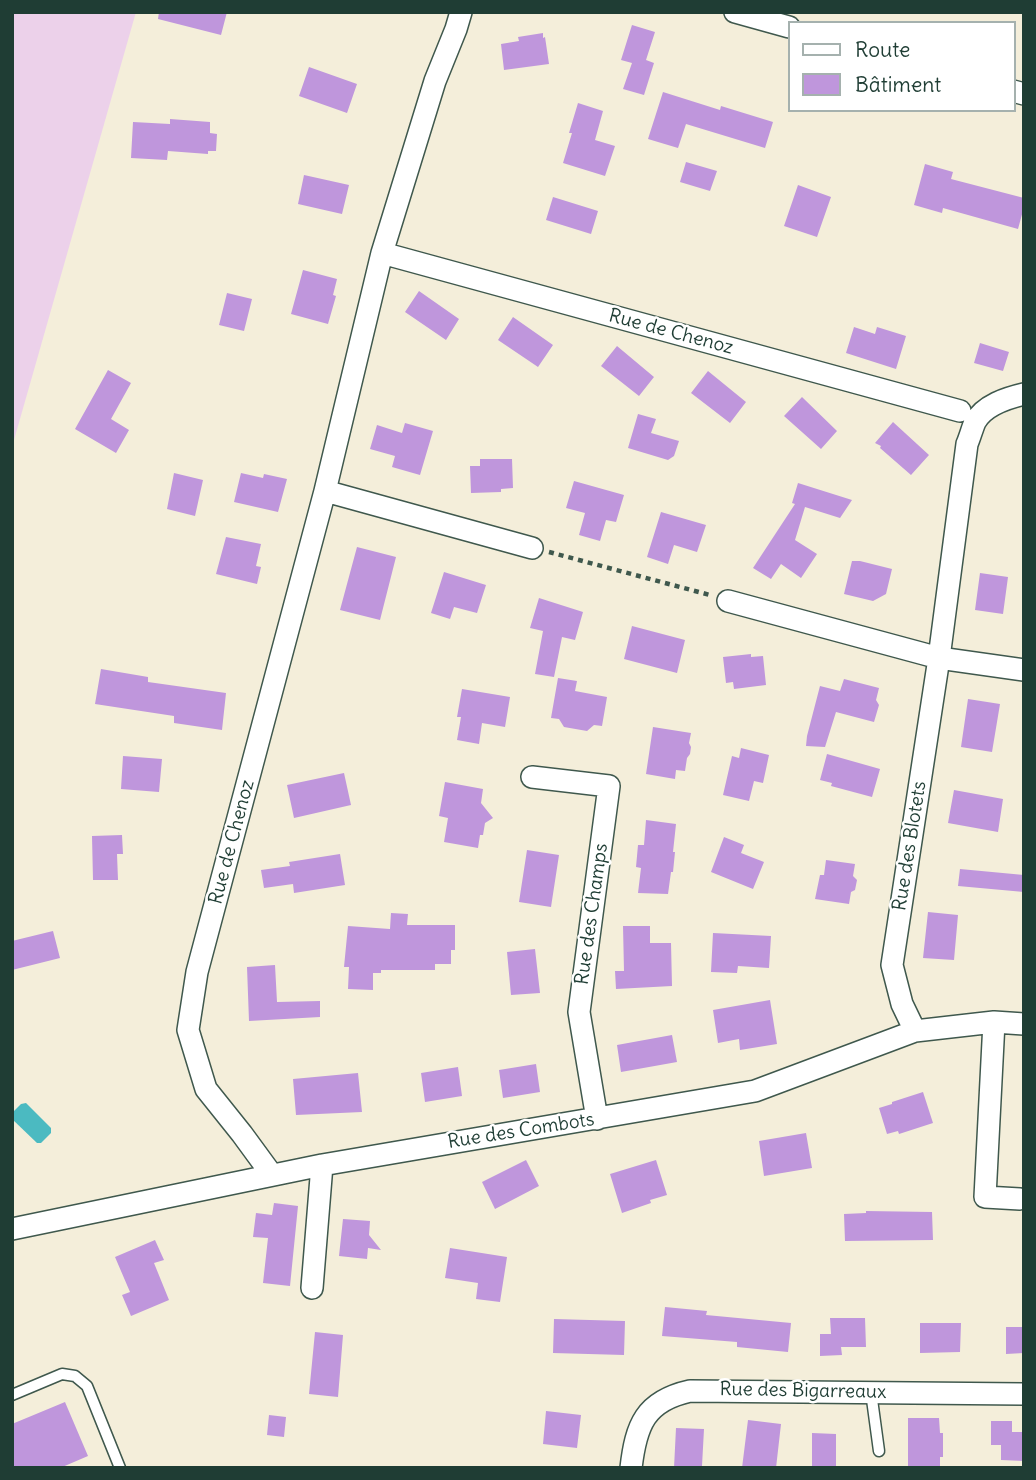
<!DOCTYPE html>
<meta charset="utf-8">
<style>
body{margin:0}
#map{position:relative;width:1036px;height:1480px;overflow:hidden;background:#f4eeda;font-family:Delius,sans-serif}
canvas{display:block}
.frame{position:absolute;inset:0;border:14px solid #1f3d34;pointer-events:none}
.legend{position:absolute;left:788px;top:21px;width:228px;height:91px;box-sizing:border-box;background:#fff;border:2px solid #a5b1ae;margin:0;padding:9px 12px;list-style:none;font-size:21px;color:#1f3d34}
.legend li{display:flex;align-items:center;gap:14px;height:35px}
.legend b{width:35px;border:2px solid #a5b1ae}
</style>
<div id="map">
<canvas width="1036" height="1480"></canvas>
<div class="frame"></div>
<ul class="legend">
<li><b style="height:9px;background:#fff"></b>Route</li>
<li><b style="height:19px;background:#bf96dc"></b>Bâtiment</li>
</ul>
</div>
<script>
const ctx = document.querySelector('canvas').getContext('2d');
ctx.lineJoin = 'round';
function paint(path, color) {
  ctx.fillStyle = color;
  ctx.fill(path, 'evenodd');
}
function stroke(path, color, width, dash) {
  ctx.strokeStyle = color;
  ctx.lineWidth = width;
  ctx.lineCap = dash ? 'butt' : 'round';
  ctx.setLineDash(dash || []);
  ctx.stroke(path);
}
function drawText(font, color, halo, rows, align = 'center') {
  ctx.font = font + ' Delius,sans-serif';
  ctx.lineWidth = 5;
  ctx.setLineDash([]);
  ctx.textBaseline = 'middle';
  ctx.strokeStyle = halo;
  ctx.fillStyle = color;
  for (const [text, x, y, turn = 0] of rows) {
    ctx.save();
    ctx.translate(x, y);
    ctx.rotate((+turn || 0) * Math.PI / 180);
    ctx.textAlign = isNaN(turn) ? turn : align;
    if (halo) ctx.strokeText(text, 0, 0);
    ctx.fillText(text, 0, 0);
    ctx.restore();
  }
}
paint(new Path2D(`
 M12,12h124l-124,435z`), '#ecd1ea');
paint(new Path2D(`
 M26,1103l25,25v5l-10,10h-4l-25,-24v-6l9,-9z`), '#4bbac1');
paint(new Path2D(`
 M159,12h68l-6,23 -63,-16z
 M632,25l23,7 -9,28 8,3 -10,32 -21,-6 9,-26 -11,-3z
 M543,33v5l2,-1 4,27 -45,6 -3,-26 18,-3 -1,-4z
 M309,67l48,17 -10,29 -48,-17z
 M663,92l57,18 1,-4 52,16 -8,26 -79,-24 -8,24 -30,-9z
 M578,103l25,8 -8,29 20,6 -10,30 -42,-13 9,-30h-3z
 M170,119l40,3v11l7,1 -1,17h-8v3l-40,-3 -1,9 -36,-2 2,-36 37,2z
 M686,162l31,9 -7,20 -30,-9z
 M925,164l28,8 -2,7 73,19v9l-6,22 -75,-21 -1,5 -28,-8z
 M304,175l45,10 -7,29 -44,-10z
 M798,185l33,12 -14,40 -33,-11z
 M553,197l45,14 -7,23 -45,-14z
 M303,270l34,9 -4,16 3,1 -8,28 -37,-10z
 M419,291l40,28 -13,21 -41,-28z
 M227,293l25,6 -8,32 -25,-6z
 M513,317l40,28 -15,22 -40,-27z
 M854,327l21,7 2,-7 29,9 -10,33 -50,-16z
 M980,343l29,9 -6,19 -29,-8z
 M617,346l37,31 -15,19 -38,-30z
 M108,370l23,13 -20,36 18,11 -13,23 -41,-24z
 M708,371l38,31 -16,21 -39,-30z
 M802,397l35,34 -16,18 -37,-33z
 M638,414l18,5 -5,14 28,8 -5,15 -6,4 -40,-12z
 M893,422l36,33 -18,20 -31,-27 1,-2 -6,-3z
 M405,423l28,8 -13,44 -28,-8 3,-11 -25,-7 7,-24 25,8z
 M480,459h32l1,29 -12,1v3l-30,1 -1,-27h10z
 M174,473l29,7 -8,36 -28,-7z
 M241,473l22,5 1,-4 23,5 -9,33 -44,-10z
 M574,481l50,14 -8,27 -10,-2 -6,21 -21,-6 6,-22 -19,-5z
 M798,483l54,17 -12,18 -35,-11 -10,33 22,14 -16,24 -20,-14 -10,15 -18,-11 42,-64 -3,-1z
 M661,512l45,13 -9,27 -23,-7 -6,19 -21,-7z
 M226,537l35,7 -5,22 5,1 -4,17 -41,-10z
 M357,547l39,10 -16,63 -40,-10z
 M852,561h8l32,8 -6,25 -13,7 -29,-7z
 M444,572l42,13 -9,28 -23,-6 -4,12 -19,-6z
 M980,573l28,4 -5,37 -28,-4z
 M539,598l44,14 -8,28 -13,-3 -8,40 -19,-3 8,-43 -13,-3z
 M632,626l53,14 -8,33 -53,-14z
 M751,654v3l12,-1 3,29 -32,4 -1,-7 -7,1 -3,-26z
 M101,669l47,8v5l78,11 -4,37 -48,-7v-7l-79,-12z
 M558,678l19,3 -2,10 32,6 -5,29 -8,-1 -7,6 -23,-4 -5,-8 -8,-1z
 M844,679l35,9 -3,12 3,5 -5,17 -38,-10 -11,35 -19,-1 1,-10 13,-50 20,5z
 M462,689l48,8 -5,30 -23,-4 -3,21 -22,-4 4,-23h-4z
 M968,699l32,5 -8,48 -31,-5z
 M653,727l38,6 -2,10 2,4 -1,7 -3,4 -2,13 -9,-1 -1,9 -29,-5z
 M741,748l28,7 -6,28 -9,-2 -5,20 -26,-6 9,-39 7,2z
 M827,754l53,15 -8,28 -41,-11 1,-3 -12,-3z
 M123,756l39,3 -3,33 -38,-3z
 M344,773l7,32 -57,13 -7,-33z
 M445,782l38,7 -2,14 12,15 -8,5 -2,12h-3l-2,13 -34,-6 4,-24 -9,-2z
 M954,790l49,9 -5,33 -50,-9z
 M646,820l30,4 -3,28h2l-2,20h-2l-3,22 -30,-1 3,-25 -5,-1 2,-22h6z
 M122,835l1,19h-6l1,26h-25l-1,-44z
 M724,837l20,8 -3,8 23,9 -11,27 -42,-17z
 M527,850l32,5 -8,52 -32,-5z
 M340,854l5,31 -51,8 -1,-9 -29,4 -3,-18 29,-4 -1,-4z
 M826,860l29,4 -2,12 4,4 -2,10 -4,2 -2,12 -34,-5 5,-24h4z
 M960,869l64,6v17l-66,-6z
 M928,912l30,3 -4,45 -31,-2z
 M391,913l17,1 -1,11h48v25h-4v14h-16v6h-54v3h-8v17l-25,-1 1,-22h-5l4,-41 42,3z
 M623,926h27v17h21l1,43 -56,3 -1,-18h9z
 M53,931l7,27 -48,12v-29z
 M713,933l58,3 -2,32 -31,-2 -1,7 -26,-1z
 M535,949l5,44 -29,2 -4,-43z
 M275,965l2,37 43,-1v16l-71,4 -2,-54z
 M770,1000l7,44 -37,6 -1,-11 -21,4 -5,-33z
 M672,1035l5,27 -56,10 -4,-27z
 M536,1064l4,28 -37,6 -4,-28z
 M458,1067l4,29 -37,6 -4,-29z
 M358,1073l4,39 -66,3 -3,-36z
 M923,1092l10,31 -34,11 -1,-3 -11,3 -8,-26 13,-4v-2z
 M806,1133l6,35 -48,8 -5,-35z
 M526,1160l13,26 -44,23 -13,-27z
 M656,1160l11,35 -17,5 1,3 -29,10 -12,-39z
 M274,1203l24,3 -8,80 -27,-3 5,-45 -15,-1 3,-24 16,2z
 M866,1211l66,1 1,28 -88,1 -1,-27 22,-1z
 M343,1219l27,2 -1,14 12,15 -13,-2 -1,11 -28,-3z
 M155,1240l9,20 -10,3 15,37 -38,16 -9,-21 8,-3 -15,-35z
 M450,1248l57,9 -7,45 -24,-3 2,-16 -33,-5z
 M665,1307l42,4 -1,4 85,8 -3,29 -51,-5v-5l-75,-6z
 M830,1318h35l1,29h-25l1,8 -22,1v-22h11z
 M554,1319l71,2 -1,34 -71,-2z
 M920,1323h41l-1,29 -40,1z
 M1006,1327h18v26l-18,1z
 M315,1332l28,3 -5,62 -29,-3z
 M65,1402l23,54 -28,12h-48v-44z
 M546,1411l35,4 -4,33 -34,-4z
 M269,1415l17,2 -2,20 -17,-2z
 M908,1418h31l1,15h3v24h-3v11h-32z
 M748,1420l33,4 -5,44h-34z
 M991,1421h21v11h12v29l-23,-1v-15h-10z
 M676,1428l28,1 -2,37h-3v2h-25z
 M812,1433l24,1v34h-24z`), '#bf96dc');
const service = new Path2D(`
 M871,1392l8,59
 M12,1395l50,-21 13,2 12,10 33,82`);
const minor = new Path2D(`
 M735,12l54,15
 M1013,91l11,3
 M382,253l578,158
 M325,491l207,57
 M728,601l211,57 85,12
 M532,777l77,9 -30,226 18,107
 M994,1022l-9,175 35,2
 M915,1031l-13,-27 -10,-39 47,-307 28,-214c3,-7 5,-15 8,-22 9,-17 32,-24 49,-28
 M272,1175l-30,-41 -36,-45 -18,-59 9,-58 128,-481 57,-238 53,-172 21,-52 5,-17
 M12,1229l310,-64 433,-74 160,-60 79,-9 30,2
 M312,1288l10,-123
 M631,1468c5,-43 14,-67 59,-77l334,3`);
stroke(service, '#3f584d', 13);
stroke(minor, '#3f584d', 24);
stroke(new Path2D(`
 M549,552l161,43`), '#3f584d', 4.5, [5, 5]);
stroke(service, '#fff', 10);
stroke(minor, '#fff', 21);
drawText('19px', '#1f3d34', '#fff', [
 ["Rue de Chenoz",671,332,15],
 ["Rue de Chenoz",232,842,-75],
 ["Rue des Blotets",910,846,-81],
 ["Rue des Champs",592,914,-82],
 ["Rue des Combots",521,1131,-9],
 ["Rue des Bigarreaux",803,1391,1]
]);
</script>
